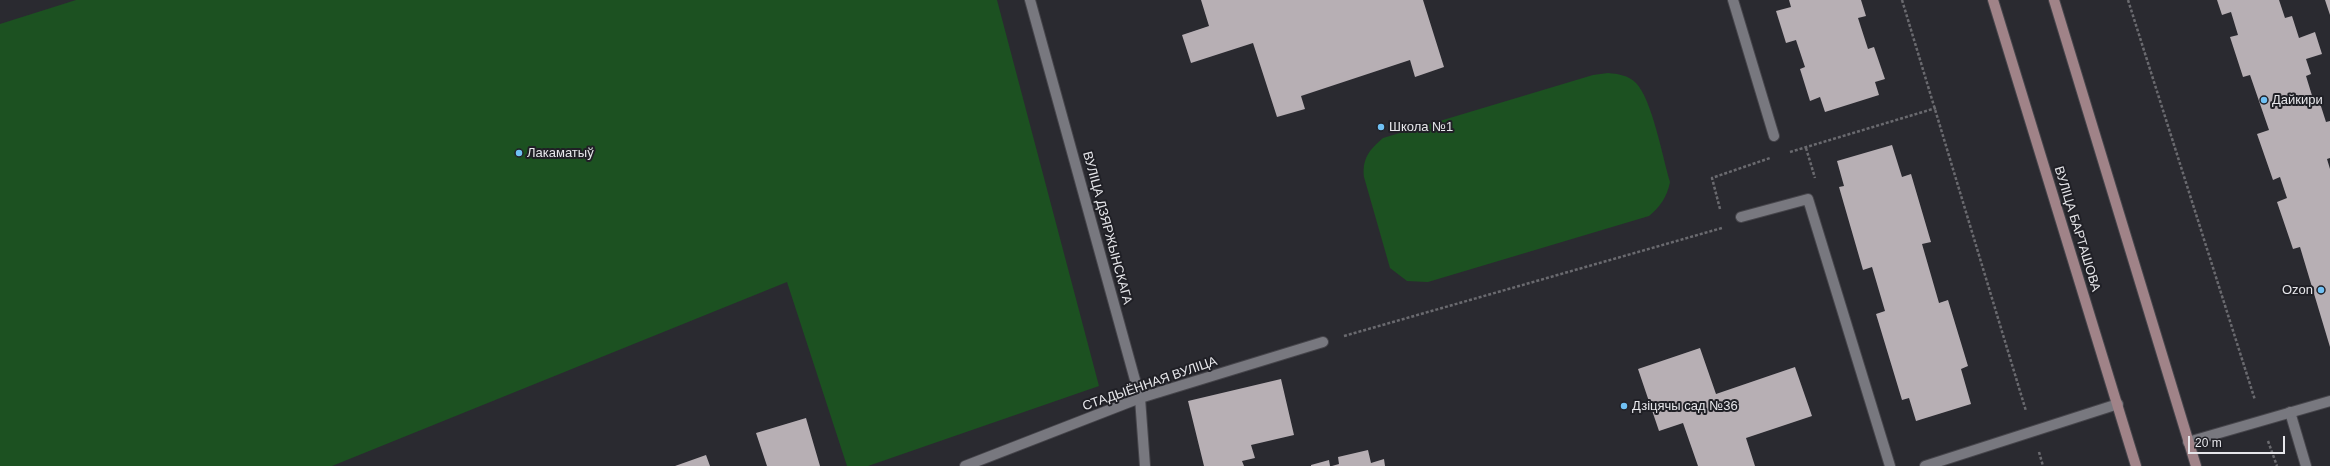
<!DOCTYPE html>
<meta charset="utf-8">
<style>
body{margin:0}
#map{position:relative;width:2330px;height:466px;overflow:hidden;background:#2a2a30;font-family:Helvetica,sans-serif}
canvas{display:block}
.scale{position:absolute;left:2188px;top:436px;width:97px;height:18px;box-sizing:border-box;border:2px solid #e7e7eb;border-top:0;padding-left:5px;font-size:12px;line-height:14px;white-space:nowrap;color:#e7e7eb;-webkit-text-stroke:3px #202026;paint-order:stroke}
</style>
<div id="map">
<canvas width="2330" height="466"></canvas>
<div class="scale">20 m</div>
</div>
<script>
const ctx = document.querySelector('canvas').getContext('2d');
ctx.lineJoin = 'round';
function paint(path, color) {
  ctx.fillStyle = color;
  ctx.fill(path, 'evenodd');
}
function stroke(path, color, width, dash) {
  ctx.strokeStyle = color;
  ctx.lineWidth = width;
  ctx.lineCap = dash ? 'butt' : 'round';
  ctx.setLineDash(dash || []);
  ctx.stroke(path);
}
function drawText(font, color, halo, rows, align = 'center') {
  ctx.font = font + ' Helvetica,sans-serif';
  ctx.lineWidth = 4;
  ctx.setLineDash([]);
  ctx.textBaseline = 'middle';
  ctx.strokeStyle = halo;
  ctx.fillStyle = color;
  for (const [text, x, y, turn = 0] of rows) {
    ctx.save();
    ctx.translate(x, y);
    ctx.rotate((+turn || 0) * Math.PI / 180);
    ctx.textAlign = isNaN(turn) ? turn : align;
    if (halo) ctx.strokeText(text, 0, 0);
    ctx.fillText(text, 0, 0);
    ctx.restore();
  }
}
paint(new Path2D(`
 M76,0h921l102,386 -231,80h-21l-60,-184 -455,184h-332v-442z
 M1608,73c10,1 20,2 28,10 16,16 27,76 34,99 -3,15 -10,25 -21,34l-221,66 -21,-1 -17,-13 -26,-91c-2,-18 5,-27 19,-39l210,-63z`), '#1c5121');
paint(new Path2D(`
 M1201,0h222l21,67 -29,10 -5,-17 -109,36 4,13 -28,8 -24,-74 -62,20 -9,-28 27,-9z
 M1789,0h72l5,16 -8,2 10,31 6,-2 11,32 -10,3 4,13 -54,17 -5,-15 -10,4 -10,-32 5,-2 -9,-27 -10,3 -10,-32 15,-4z
 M2217,0h62l6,18 7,-2 7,22 16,-6 7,22 -16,5 5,15 -5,2 8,26 5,-2 7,22 4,-1v37l-3,1 3,10v178l-30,-100 -7,2 -16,-47 10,-4 -7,-21 -7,3 -16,-46 12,-4 -19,-55 -7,2 -13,-40 8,-2 -7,-23 -9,3z
 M2325,0h5v15z
 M1892,145l10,32 9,-3 20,68 -9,2 17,59 9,-3 20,66 -7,3 10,35 -55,17 -7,-23 -7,2 -26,-86 9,-3 -13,-44 -9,3 -24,-83 5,-1 -7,-25z
 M1700,348l16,46 79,-27 17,49 -66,22 9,28h-57l-15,-43 -24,8 -21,-62z
 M1281,379l13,56 -43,10 4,13 -13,3 2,5h-40l-16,-65z
 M806,418l14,48h-53l-11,-33z
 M1368,450l3,13 13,-4 1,7h-53l7,-2 -1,-7z
 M706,455l4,11h-35z
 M1329,460l1,6h-19v-1z`), '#b7afb4');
const service = new Path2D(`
 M1733,0l41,136
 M1741,217l67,-18 82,267
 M2290,412l16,54
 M1925,466l193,-62`);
const pedestrian = new Path2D(`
 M1140,398l5,68`);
const minor = new Path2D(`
 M1030,0l110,398
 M2188,442l142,-41
 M965,466l175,-68 183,-56`);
const secondary = new Path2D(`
 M1993,0l143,466
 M2054,0l142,466`);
stroke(service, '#46454b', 12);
stroke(pedestrian, '#46454b', 12);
stroke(minor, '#46454b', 12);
stroke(secondary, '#46454b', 12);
stroke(new Path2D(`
 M1902,0l124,411
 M2128,0l127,400
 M1806,148l9,30
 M1790,152l146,-44
 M1720,209l-8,-31 58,-20
 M1344,336l378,-108
 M2268,441l9,25
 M2039,452l4,14`), '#6a6a6f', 2.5, [3, 2]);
stroke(service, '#78787f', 10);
stroke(pedestrian, '#78787f', 10);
stroke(minor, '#78787f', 10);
stroke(secondary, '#a08388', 10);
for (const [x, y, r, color] of [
 [2264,100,4,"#70c1f4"],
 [1381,127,4,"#70c1f4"],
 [519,153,4,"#70c1f4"],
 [2321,290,4,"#70c1f4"],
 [1624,406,4,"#70c1f4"]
]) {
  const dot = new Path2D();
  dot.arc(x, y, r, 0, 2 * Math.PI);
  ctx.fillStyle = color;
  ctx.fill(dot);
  stroke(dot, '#202026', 1.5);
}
drawText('13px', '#e7e7eb', '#202026', [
 ["Дайкири",2272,100],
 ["Школа №1",1389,127],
 ["Лакаматыў",527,153],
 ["Ozon",2313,290,"right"],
 ["Дзіцячы сад №36",1632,406]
], 'left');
drawText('13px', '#e7e7eb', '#202026', [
 ["ВУЛІЦА ДЗЯРЖЫНСКАГА",1107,228,75],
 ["ВУЛІЦА БАРТАШОВА",2077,229,73],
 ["СТАДЫЁННАЯ ВУЛІЦА",1150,384,-19]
]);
</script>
